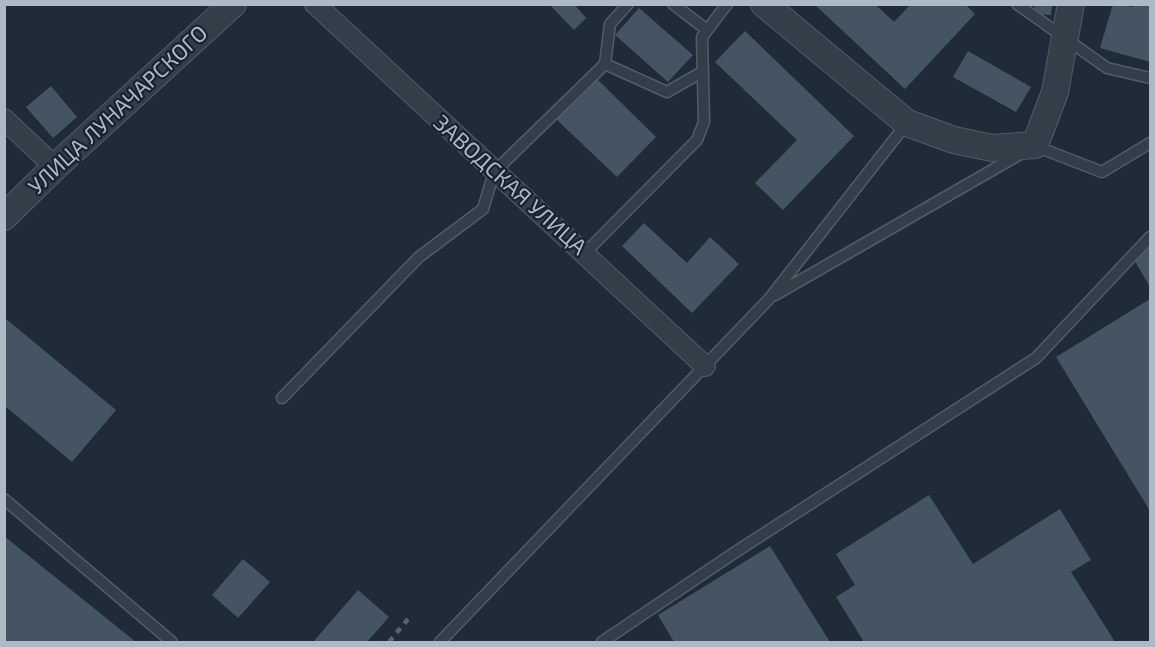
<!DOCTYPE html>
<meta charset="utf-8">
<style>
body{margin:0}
#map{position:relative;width:1155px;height:647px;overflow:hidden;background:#1f2c38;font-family:"Exo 2",sans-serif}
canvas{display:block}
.frame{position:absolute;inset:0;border:6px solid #adb9c5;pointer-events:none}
</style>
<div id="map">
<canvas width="1155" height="647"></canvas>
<div class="frame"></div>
</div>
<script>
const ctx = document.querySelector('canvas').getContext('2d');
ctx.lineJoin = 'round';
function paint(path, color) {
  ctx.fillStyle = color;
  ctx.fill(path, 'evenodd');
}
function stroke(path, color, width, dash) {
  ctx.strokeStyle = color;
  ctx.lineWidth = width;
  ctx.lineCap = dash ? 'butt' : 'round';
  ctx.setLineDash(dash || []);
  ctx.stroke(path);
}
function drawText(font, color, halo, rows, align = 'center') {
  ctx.font = font + ' "Exo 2",sans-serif';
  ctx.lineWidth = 4.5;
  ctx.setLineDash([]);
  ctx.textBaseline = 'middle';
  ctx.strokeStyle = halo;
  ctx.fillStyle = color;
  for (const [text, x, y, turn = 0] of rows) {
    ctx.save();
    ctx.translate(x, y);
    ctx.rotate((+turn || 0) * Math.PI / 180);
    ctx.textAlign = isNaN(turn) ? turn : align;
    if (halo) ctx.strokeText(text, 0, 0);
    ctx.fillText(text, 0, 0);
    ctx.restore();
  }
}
paint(new Path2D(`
 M549,4h25l12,14 -12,12z
 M814,4h61l19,18 17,-18h54l10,10 -70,75z
 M1035,4h17l-1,11 -17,-1z
 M1113,4l20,3 1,-3h16v58l-50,-14z
 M639,8l54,47 -25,27 -53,-47z
 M745,31l109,105 -71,74 -28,-27 42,-43 -82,-78z
 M968,51l63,36 -15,25 -63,-35z
 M596,78l60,59 -39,40 -61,-58z
 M51,86l26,31 -24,21 -27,-31z
 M644,223l43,40 23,-26 29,27 -47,49 -70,-67z
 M1150,247v40l-17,-29z
 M1150,299v212l-94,-154z
 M5,318l111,92 -44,52 -67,-56z
 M929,495l44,69 87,-55 31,51 -20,12 44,70h-251l-28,-45 19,-12 -19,-31z
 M4,536l132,106h-132z
 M770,546l60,96h-156l-16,-27z
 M243,559l27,23 -32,36 -26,-23z
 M358,590l31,27 -22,25h-54z`), '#455462');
const service = new Path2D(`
 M673,4l34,26
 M1017,4l90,64 43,10
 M605,64l5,-40 18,-20
 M1035,146l67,26 48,-29
 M585,253l112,-113 7,-18 -2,-85 25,-33
 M775,295l247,-142
 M282,398l137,-141 64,-48 11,-37 111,-108 62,28 35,-20
 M4,499l168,143
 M440,642l329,-343 138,-176
 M602,642l132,-89 302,-195 114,-121`);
const minor = new Path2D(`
 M315,4l390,362
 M4,119l51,48`);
const tertiary = new Path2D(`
 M764,4l143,119 47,17 38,8 43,-3 20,-53 16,-88
 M4,217l51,-50 178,-163`);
stroke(service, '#505c66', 13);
stroke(minor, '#505c66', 22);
stroke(tertiary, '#505c66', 28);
stroke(service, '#333e48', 10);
stroke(minor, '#333e48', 20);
stroke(tertiary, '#333e48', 26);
stroke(new Path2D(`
 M389,642l19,-23`), '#556270', 4.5, [6, 6]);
drawText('22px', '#adb9c5', '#19232d', [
 ["УЛИЦА ЛУНАЧАРСКОГО",118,110,-43],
 ["ЗАВОДСКАЯ УЛИЦА",510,185,42]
]);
</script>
